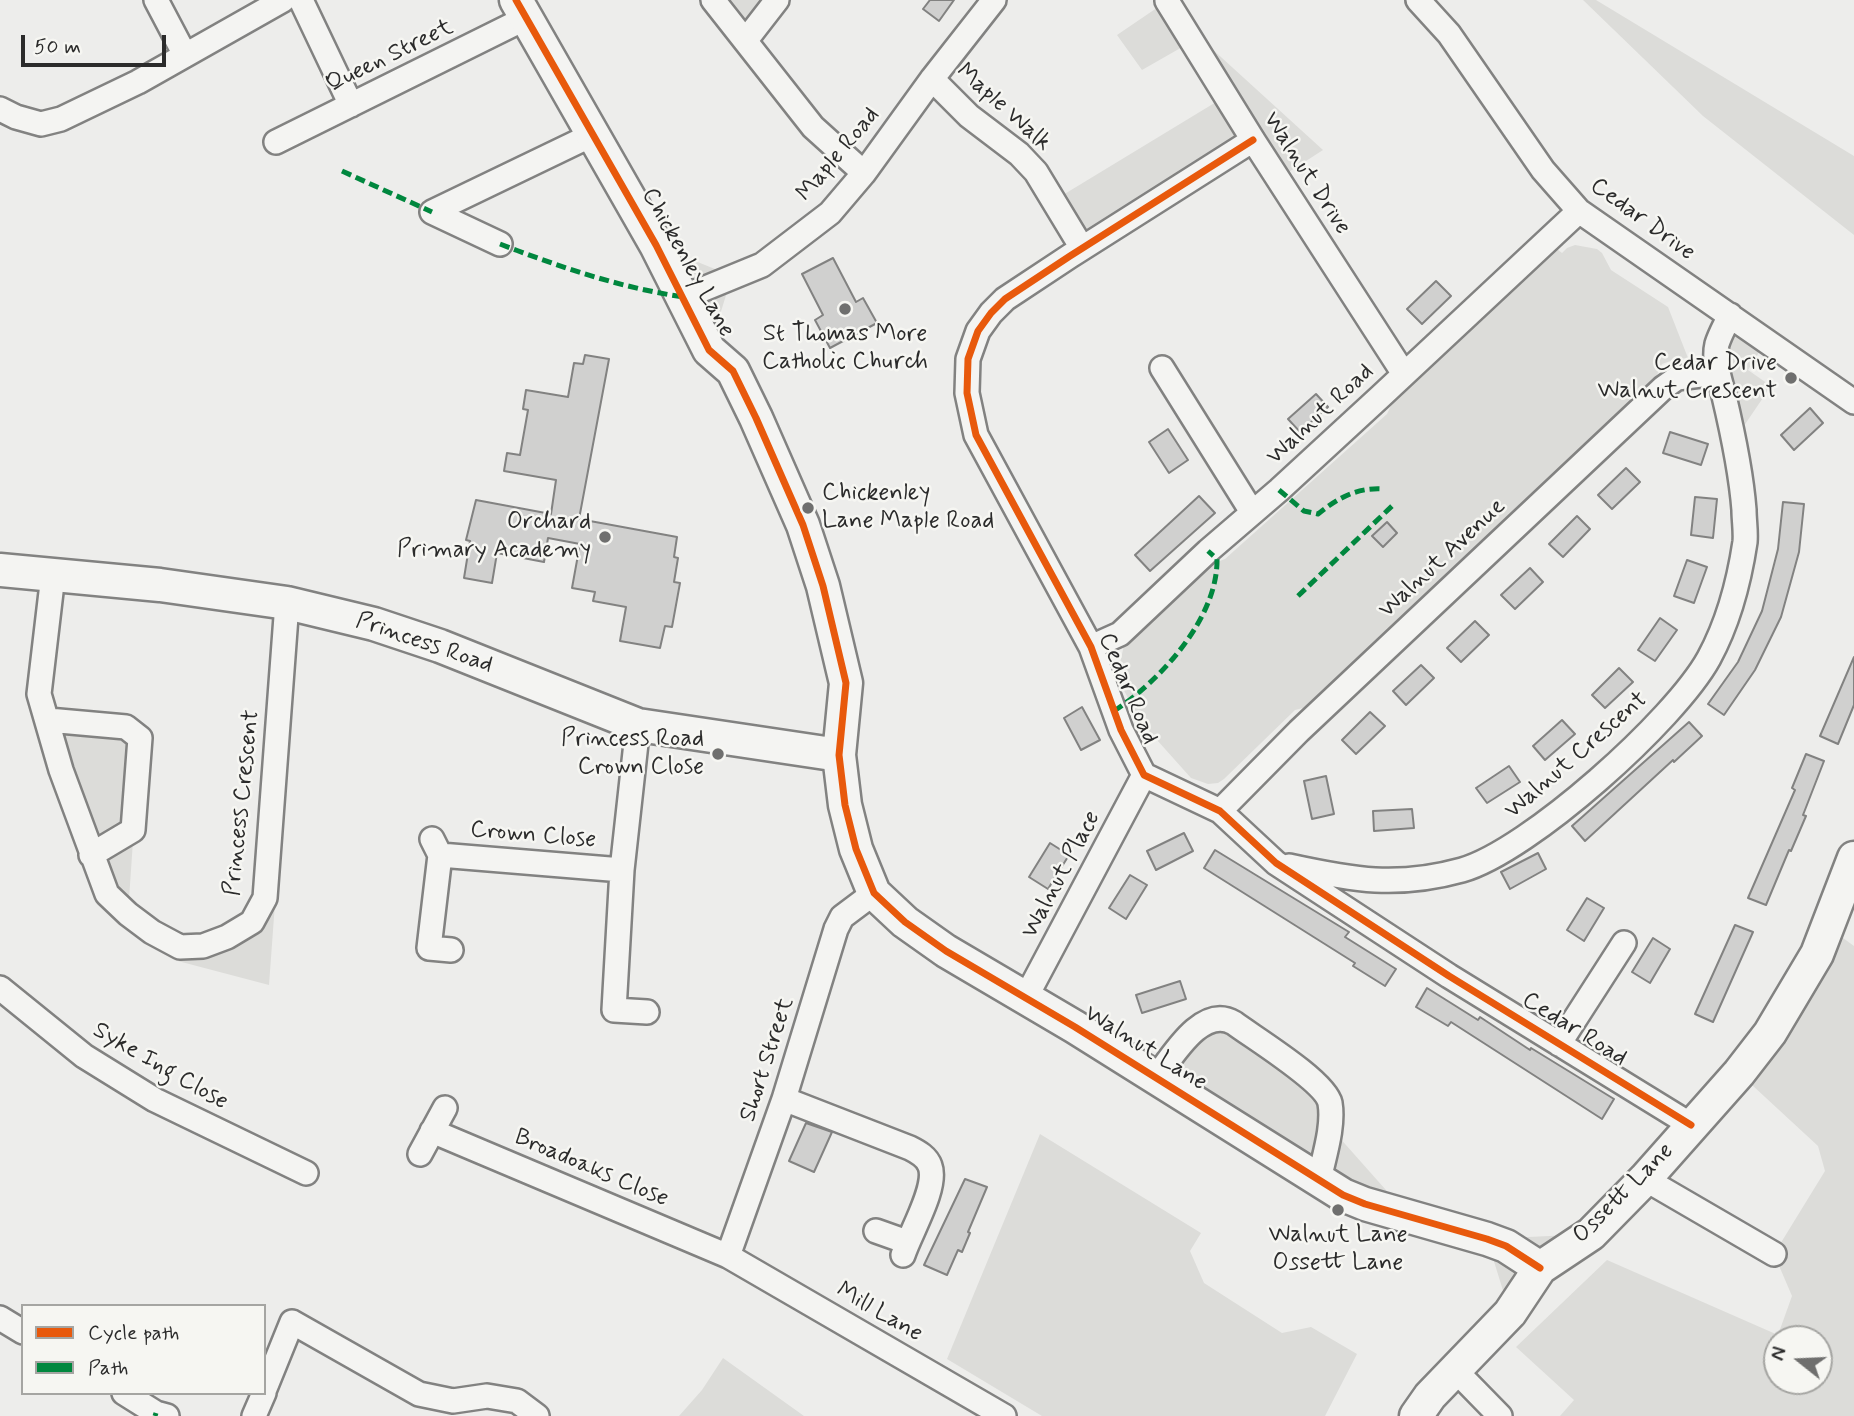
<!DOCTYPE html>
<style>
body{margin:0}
#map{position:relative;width:1854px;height:1416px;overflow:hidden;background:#ededeb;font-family:Mynerve,sans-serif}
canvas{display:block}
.legend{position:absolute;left:21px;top:1304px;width:245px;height:91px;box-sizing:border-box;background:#f6f6f2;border:2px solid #a5a5a2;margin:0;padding:9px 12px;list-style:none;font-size:21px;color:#2b2b2b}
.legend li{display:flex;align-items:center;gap:14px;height:35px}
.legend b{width:35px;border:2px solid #a5a5a2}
.north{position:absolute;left:1763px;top:1325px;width:70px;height:70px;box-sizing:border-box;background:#f6f6f2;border:2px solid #a5a5a2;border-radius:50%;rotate:288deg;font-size:19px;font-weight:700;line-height:28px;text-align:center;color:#2b2b2b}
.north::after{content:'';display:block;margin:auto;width:24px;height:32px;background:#6f6f6e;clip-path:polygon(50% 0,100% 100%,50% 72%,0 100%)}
.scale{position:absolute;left:21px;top:35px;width:145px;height:32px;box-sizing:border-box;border:4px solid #2b2b2b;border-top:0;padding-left:9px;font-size:21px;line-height:24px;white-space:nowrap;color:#2b2b2b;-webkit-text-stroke:5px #f6f6f2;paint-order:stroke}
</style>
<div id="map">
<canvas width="1854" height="1416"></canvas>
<ul class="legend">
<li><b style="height:9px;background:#e8590c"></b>Cycle path</li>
<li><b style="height:9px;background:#00873e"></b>Path</li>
</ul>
<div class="north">N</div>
<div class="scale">50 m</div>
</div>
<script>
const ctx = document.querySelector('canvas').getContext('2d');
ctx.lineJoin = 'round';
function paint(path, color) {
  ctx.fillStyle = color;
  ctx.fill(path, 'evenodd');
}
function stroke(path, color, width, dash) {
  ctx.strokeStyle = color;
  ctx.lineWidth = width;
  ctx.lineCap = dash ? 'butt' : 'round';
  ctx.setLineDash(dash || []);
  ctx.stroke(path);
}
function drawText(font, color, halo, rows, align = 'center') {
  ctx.font = font + ' Mynerve,sans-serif';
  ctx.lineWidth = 5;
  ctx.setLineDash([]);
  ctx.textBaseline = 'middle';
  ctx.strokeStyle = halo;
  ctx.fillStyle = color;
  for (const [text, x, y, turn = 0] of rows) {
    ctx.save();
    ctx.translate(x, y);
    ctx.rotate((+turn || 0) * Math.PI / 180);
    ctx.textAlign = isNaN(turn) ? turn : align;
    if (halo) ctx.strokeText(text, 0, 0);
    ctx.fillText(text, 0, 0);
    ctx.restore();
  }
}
paint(new Path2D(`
 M713,0h64l-31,40z
 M1583,0h13l258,156v79l-151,-119z
 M1167,1l10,16 146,133 -45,29 -25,-39 -171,108 -29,-47 173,-105 -35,-54 -49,28 -25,-35z
 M656,245l76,31 -23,74z
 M1575,245l22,4 5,4 9,17 57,37 20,51 -12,1 -14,5 -9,19 -210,195 -136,129 -12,3 -71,69 -6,4 -10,1 -17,-6 -51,-57 -23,-44 7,-32 88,-81 13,-5 162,-145 9,-19 161,-146 5,4 5,-5z
 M1730,315l36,26 -18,29 23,16 -36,53 -18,-66z
 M48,720l92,18 -12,176 -21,-20z
 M275,903l-6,82 -95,-25 6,-13z
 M1843,938l11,8v470h-294l14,-16 -58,-53 91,-87 171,75 14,-39 -18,-42 51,-83 -7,-25 -66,-61zM1777,1339h42v42h-42z
 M1210,1018l103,62 17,47 79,89 -254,-137z
 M1040,1134l161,99 -11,18 14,32 78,50 29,-6 46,27 -32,62h-283l-95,-57z
 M1591,1234l-81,79 -23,-74z
 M723,1358l81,58h-125l23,-26z`), '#dcdcd9');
const building = new Path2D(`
 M930,0h24l-15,21 -16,-12z
 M833,258l23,44 7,-4 14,25 -47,25 -15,-28 8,-5 -21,-41z
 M1436,281l15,15 -29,28 -15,-15z
 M585,355l24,4 -30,160 98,18 -3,20 4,1 -4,24 6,1 -8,44 -7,-1 -5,22 -40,-7 6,-34 -33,-6 2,-9 -23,-4 8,-44 -32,-6 -4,24 -47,-9 -5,30 -28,-5 6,-37 -4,-1 10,-40 75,14 5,-34 -52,-9 3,-18 13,2 8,-45 -5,-1 3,-19 42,7 6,-34 9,1z
 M1316,394l12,13 -28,25 -12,-13z
 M1810,408l13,15 -29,27 -13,-15z
 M1168,429l20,31 -19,13 -20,-31z
 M1670,432l38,12 -7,21 -38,-12z
 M1626,468l14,14 -28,27 -14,-14z
 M1199,496l16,17 -65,58 -15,-16z
 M1695,497l22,2 -4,39 -22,-3z
 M1783,502l21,2 -5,48 -18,65 -26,53 -31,45 -16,-11 30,-42 24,-51 16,-62z
 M1577,516l13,13 -27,28 -14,-13z
 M1387,522l10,11 -14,14 -11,-11z
 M1687,560l20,7 -13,36 -20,-7z
 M1530,568l13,14 -28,27 -14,-14z
 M1660,618l17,12 -22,31 -17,-11z
 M1475,621l14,14 -28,27 -14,-14z
 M1854,657v48l-16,39 -18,-8z
 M1421,665l13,13 -28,27 -13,-14z
 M1619,668l14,14 -28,26 -13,-13z
 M1082,707l18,33 -19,10 -17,-32z
 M1370,712l15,14 -29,28 -14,-14z
 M1562,720l13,14 -30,26 -12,-14z
 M1689,722l13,14 -28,26 -1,-2 -88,81 -13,-15z
 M1806,754l18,7 -21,54 3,1 -15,35 -2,-1 -23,55 -18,-7 47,-108 -3,-2z
 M1509,766l11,16 -33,21 -11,-15z
 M1326,776l8,38 -22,5 -8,-38z
 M1412,809l2,19 -40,3 -1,-20z
 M1184,833l9,18 -37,19 -9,-19z
 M1050,843l19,12 -21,34 -19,-12z
 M1215,850l134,82 -4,5 51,32 -11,17 -32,-20 2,-3 -151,-95z
 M1538,853l8,16 -36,20 -9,-17z
 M1130,875l17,10 -21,34 -17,-11z
 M1587,898l17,10 -20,33 -17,-11z
 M1735,925l18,7 -40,90 -18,-8z
 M1653,938l17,11 -20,34 -18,-11z
 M1180,981l6,18 -44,14 -6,-18z
 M1427,988l51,32 2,-3 50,33 1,-2 83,51 -12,20 -151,-97 -3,4 -32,-19z
 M806,1123l26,9 -18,40 -25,-11z
 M965,1179l22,8 -19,45 2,1 -8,19 -4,-2 -11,25 -23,-10z`);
paint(building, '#d0d0cf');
stroke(building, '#828281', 2);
const street = new Path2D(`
 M156,0l29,55
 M301,0l50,105
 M713,0l100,127 51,46
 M1418,0l31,34 94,136 36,41 275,191
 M1167,1l86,139 151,234
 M746,40l31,-40
 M932,79l37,37 50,38 17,18 46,76
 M0,109l16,8 25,7 20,-5 77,-37 145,-82
 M1253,140l-183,116 -65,43 -14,14 -13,18 -10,28 -1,34 9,42 115,212 30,83 23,45 76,36 56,52 173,113 242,149
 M276,142l250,-124
 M500,244l-68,-32 162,-78
 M684,297l78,-32 68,-52 34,-40 68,-94 62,-79
 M1162,368l90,144
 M53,575l-14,119 22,76 46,124 21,20 24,18 28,15 23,-1 24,-9 25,-15 13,-24 22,-295
 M1091,647l29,-13 88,-83 71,-61 101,-93 199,-186
 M48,720l78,7 14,11 -7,92 -42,25
 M638,725l-16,145 -8,140 33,2
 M1220,811l79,-80 364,-343 14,-10 40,-5
 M432,839l8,16 -11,93 22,2
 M440,855l182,15
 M1289,866c64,14 108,22 173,4 67,-19 213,-150 247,-212 19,-35 30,-76 36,-116 1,-10 -1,-22 -1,-32 -3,-39 -11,-76 -20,-114 -4,-17 -11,-35 -7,-52 3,-10 9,-20 13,-29
 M0,988l84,68 71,44 151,73
 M1025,999l119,-224
 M1559,1044l65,-101
 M1155,1079c17,-22 47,-75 79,-56 20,15 91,58 96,80 4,24 -6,53 -11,77
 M784,1099l126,49c8,4 17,9 20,18 8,21 -20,67 -27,89
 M432,1131l296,125 276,160
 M420,1154l25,-46
 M1645,1179l129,75
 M876,1231l31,11
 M728,1256l56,-157 52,-170 6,-12 32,-24
 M0,1318l23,14
 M1455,1370l45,46
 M264,1391l28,-69 127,72 34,7 34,-5 30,5 20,15
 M124,1393l32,20 11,3
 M254,1416l10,-23`);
const secondary = new Path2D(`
 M516,0l140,245 53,105 24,21 23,47 47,107 20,61 23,97 -7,72 6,50 11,44 18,44 31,29 41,29 129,76 268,168 22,9 122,35 19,7 34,22
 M0,570l160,15 127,18 87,21 66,22 198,79 201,30
 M1416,1416l14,-20 80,-83 30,-45 51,-34 54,-55 94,-106 31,-40 47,-79 37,-96`);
stroke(street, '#828281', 28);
stroke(secondary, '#828281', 37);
stroke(street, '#f4f4f2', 23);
stroke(secondary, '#f4f4f2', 32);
stroke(new Path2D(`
 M342,171l90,41
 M500,244c60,23 121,44 184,53
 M1279,490l25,21 14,3c20,-16 39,-27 66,-25
 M1298,596l94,-90
 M1114,711c46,-30 104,-93 103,-152l-9,-8
 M155,1416l1,-3`), '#00873e', 5, [10, 5]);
stroke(new Path2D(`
 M516,0l140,245 53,105 24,21 23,47 47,107 20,61 23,97 -7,72 6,50 11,44 18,44 31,29 41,29 129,76 268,168 22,9 122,35 19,7 34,22
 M1253,140l-183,116 -65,43 -14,14 -13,18 -10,28 -1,34 9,42 115,212 30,83 23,45 76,36 56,52 173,113 242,149`), '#e8590c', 7);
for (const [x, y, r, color] of [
 [845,309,7,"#6f6f6e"],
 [1791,378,7,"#6f6f6e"],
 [808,508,7,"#6f6f6e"],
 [605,537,7,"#6f6f6e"],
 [718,754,7,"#6f6f6e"],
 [1338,1210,7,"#6f6f6e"]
]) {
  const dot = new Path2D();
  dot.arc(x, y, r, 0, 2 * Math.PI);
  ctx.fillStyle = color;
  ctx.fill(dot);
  stroke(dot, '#f6f6f2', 2.5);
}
drawText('24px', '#2b2b2b', '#f6f6f2', [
 ["Queen Street",390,57,-26],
 ["Maple Walk",1003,108,42],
 ["Maple Road",839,155,-50],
 ["Walnut Drive",1306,174,57],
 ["Cedar Drive",1642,220,36],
 ["Chickenley Lane",687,263,61],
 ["Walnut Road",1321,415,-43],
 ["Walnut Avenue",1443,559,-43],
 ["Princess Road",424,644,19],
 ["Cedar Road",1127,689,67],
 ["Walnut Crescent",1577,756,-41],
 ["Princess Crescent",243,803,-84],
 ["Crown Close",533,836,5],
 ["Walnut Place",1062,875,-62],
 ["Cedar Road",1574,1030,32],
 ["Walnut Lane",1145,1049,32],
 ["Short Street",768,1060,-72],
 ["Syke Ing Close",160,1067,30],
 ["Broadoaks Close",591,1169,23],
 ["Ossett Lane",1624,1194,-45],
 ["Mill Lane",879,1313,30]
]);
drawText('24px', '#2b2b2b', '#f6f6f2', [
 ["St Thomas More",845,335,"center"],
 ["Catholic Church",845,363,"center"],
 ["Cedar Drive",1777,364],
 ["Walnut Crescent",1777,392],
 ["Chickenley",822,494,"left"],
 ["Lane Maple Road",822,522,"left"],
 ["Orchard",591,523],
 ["Primary Academy",591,551],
 ["Princess Road",704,740],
 ["Crown Close",704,768],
 ["Walnut Lane",1338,1236,"center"],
 ["Ossett Lane",1338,1264,"center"]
], 'right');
</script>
